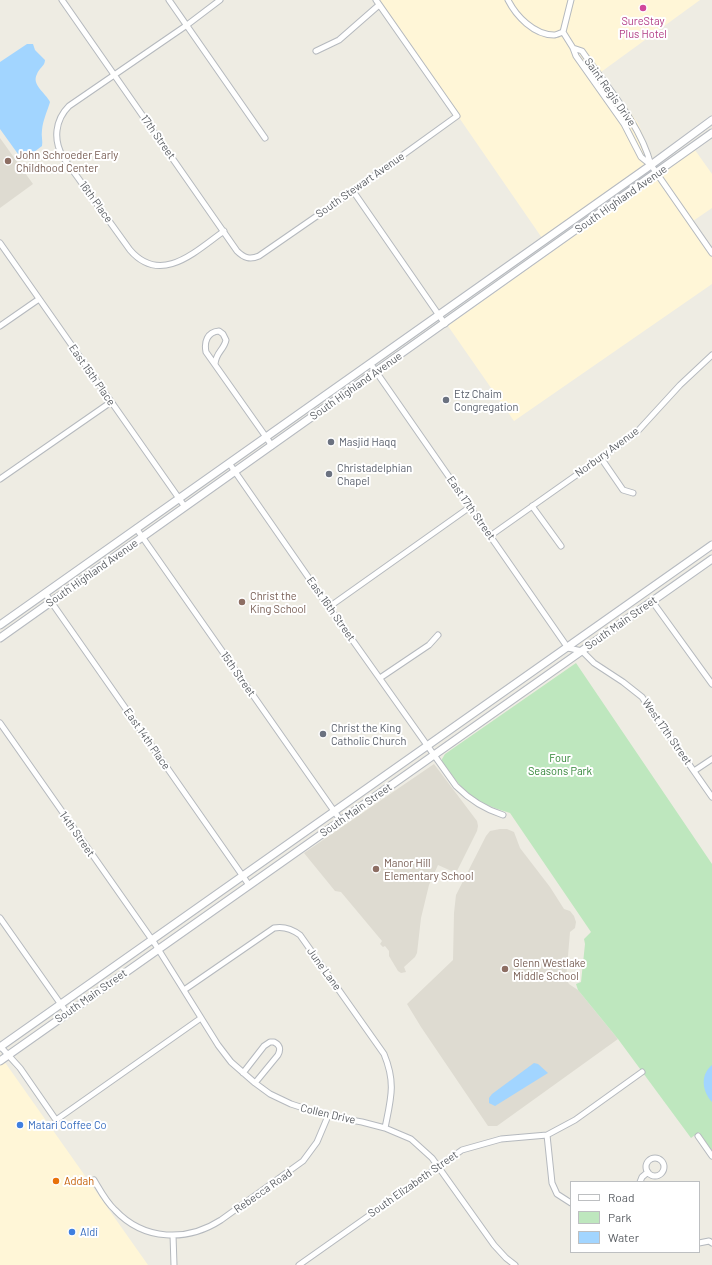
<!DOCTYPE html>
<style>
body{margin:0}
#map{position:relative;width:712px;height:1265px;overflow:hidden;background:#eeece3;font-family:Barlow,sans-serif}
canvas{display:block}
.legend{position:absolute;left:570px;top:1181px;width:130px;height:72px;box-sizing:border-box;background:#fff;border:1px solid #bdbfc1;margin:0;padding:5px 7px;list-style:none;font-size:12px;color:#5b5f64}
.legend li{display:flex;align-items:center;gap:8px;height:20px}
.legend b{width:20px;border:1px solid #bdbfc1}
</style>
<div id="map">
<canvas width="712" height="1265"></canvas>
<ul class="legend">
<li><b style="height:5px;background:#fff"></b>Road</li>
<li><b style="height:11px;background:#bee7be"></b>Park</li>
<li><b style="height:11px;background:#a2d5ff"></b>Water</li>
</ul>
</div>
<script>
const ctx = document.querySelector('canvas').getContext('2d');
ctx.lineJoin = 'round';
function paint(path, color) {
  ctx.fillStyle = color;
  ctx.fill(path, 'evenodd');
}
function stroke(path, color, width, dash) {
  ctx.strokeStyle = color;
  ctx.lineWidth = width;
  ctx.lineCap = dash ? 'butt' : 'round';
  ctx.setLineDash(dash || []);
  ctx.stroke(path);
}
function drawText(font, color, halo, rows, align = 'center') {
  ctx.font = font + ' Barlow,sans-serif';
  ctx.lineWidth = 4;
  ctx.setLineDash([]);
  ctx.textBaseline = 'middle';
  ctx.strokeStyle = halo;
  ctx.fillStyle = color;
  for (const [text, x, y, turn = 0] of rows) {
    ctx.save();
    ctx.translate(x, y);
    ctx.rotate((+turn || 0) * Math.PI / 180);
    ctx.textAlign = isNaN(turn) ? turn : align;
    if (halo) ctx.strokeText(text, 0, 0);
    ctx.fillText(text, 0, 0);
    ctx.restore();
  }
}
paint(new Path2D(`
 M378,0h322l-99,72 37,51 15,36 -111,79z
 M695,150l17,24v34l-19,13 -33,-46z
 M656,178l56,79v27l-198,137 -66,-95z
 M4,1061l144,204h-148v-200z`), '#fff6d7');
paint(new Path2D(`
 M0,138l33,46 -33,24z
 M434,764l43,57 1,5 -1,5 -21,42 -18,-8 -9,20 -8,33 -4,35 -2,4 -11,10 2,5 -5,1 -3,-2 -9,-15v-5l-4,-5 -2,1 -3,-3 2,-3 -41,-49 -6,-1 -31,-38z
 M500,829h7l7,3 6,16 30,39 14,22 6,2 4,5 2,6 -1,6 -5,4 -4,47 3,5 9,6 40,49 -121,87h-9l-67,-99 -14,-23 46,-44 1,-47 2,-18 30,-59 4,-5z`), '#dedbd1');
paint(new Path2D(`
 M576,663l136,201v287l-13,-19 -8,6 -73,-99 -40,-49 -2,-6 5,-2 4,-38 -1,-5 7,-7 -81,-119c-40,-12 -44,-19 -68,-51v-3l3,-5z`), '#bee7be');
paint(new Path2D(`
 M27,44h6l2,6 10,10c0,6 -6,8 -8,14 -6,11 9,19 13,28 -3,10 -7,18 -8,28 -1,6 1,11 0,16l-16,12 -6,-1 -2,-3 -18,-25v-67z
 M534,1063l4,1 10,9 -53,33 -6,-3v-5l3,-4z
 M712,1065v37c-10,-11 -12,-27 0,-37z`), '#a2d5ff');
const street = new Path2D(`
 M62,0l175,251c7,7 13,9 22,5l94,-65 104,-75 -81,-116
 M169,0l96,138
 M220,0l-33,25 -118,81c-14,14 -16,34 -6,51l67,93c31,36 66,1 94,-19
 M508,0c8,16 26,35 46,35 2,0 6,-2 9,-3
 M571,0l-8,32 10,16 3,8 48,68 17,33 10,8 61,88
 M573,48l9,3c24,35 58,72 69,114
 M316,51l23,-11 40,-35
 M353,191l92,133
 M0,243l185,264
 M0,326l39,-27
 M370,363l198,285 14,3 12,12 29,19 19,15 70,100
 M215,364c1,-12 9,-14 11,-24l-3,-6 -4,-3c-12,1 -15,11 -13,21l60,85 6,9
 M601,458l22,32 10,3
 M229,463l100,144 127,179c14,14 28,23 47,29
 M0,479l111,-77
 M532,506l29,40
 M136,528l205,293
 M490,536l146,-103 44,-48 32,-30
 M45,593l204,292
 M652,601l60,83
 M329,607l141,-100
 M380,678l49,-33 9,-10
 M0,723l155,221 63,101 13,17 24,21 15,11 21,10 37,12 34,6 23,6 26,11 21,19 62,87 12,13 9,7
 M694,771l18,-12
 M0,918l67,95
 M184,990l90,-62c10,-2 18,1 26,7l84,119c12,29 7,44 1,74
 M0,1046l20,22 36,52 145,-102
 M243,1073l21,-27 6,-4h4c6,3 7,7 4,13l-23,28
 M547,1135l5,48 5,11 14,9
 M698,1136l14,20
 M646 1167a9 9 0 1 1 18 0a9 9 0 1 1-18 0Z
 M94,1180c6,10 12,22 21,30 29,31 72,32 106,10l82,-59 14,-19 11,-26
 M640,1182l2,-5 6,-5
 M173,1235l1,30
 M699,1243l10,-2 3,2
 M299,1265l163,-115 39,-11 46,-4 28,-15 67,-48`);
const secondary = new Path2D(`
 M0,625l651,-460 61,-45
 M0,638l712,-505
 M0,1047l712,-502
 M0,1061l712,-502`);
stroke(street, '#b5b9be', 7);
stroke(secondary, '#b6bac0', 9);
stroke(street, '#fff', 5);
stroke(secondary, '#fff', 7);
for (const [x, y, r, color] of [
 [643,8,4,"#d1479c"],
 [8,161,4,"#8d6e63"],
 [446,400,4,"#6b7280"],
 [331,442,4,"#6b7280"],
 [329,474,4,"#6b7280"],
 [242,602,4,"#8d6e63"],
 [323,734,4,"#6b7280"],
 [376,869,4,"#8d6e63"],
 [505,969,4,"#8d6e63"],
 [20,1125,4,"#3f7fe0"],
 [56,1181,4,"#e8710a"],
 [72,1232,4,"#3f7fe0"]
]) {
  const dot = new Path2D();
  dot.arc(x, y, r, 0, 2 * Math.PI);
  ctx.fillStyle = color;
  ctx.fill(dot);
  stroke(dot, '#fff', 1.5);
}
drawText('11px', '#b23c85', '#fff', [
 ["SureStay",643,21],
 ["Plus Hotel",643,34]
]);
drawText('11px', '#5b5f64', '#fff', [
 ["Saint Regis Drive",610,92,55],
 ["17th Street",158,137,55],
 ["South Stewart Avenue",360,185,-35],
 ["South Highland Avenue",621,199,-35],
 ["16th Place",96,202,54],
 ["East 15th Place",92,375,55],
 ["South Highland Avenue",356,386,-35],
 ["Norbury Avenue",607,452,-36],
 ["East 17th Street",471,508,55],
 ["South Highland Avenue",92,573,-35],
 ["East 16th Street",331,609,55],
 ["South Main Street",621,623,-35],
 ["15th Street",238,674,55],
 ["West 17th Street",667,732,55],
 ["East 14th Place",147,739,55],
 ["South Main Street",356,810,-35],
 ["14th Street",77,834,55],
 ["June Lane",324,969,54],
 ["South Main Street",91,996,-35],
 ["Collen Drive",328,1114,13],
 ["South Elizabeth Street",413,1184,-35],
 ["Rebecca Road",263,1191,-35]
]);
drawText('11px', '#785e54', '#fff', [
 ["John Schroeder Early",16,155],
 ["Childhood Center",16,168],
 ["Christ the",250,596],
 ["King School",250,609],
 ["Manor Hill",384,863],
 ["Elementary School",384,876],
 ["Glenn Westlake",513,963],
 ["Middle School",513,976]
], 'left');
drawText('11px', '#5b616d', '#fff', [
 ["Etz Chaim",454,394],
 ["Congregation",454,407],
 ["Masjid Haqq",339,442],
 ["Christadelphian",337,468],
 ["Chapel",337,481],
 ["Christ the King",331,728],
 ["Catholic Church",331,741]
], 'left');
drawText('11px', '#318536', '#fff', [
 ["Four",560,758],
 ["Seasons Park",560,771]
]);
drawText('11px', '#366cbe', '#fff', [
 ["Matari Coffee Co",28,1125],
 ["Aldi",80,1232]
], 'left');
drawText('11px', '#c56008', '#fff', [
 ["Addah",64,1181]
], 'left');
</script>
